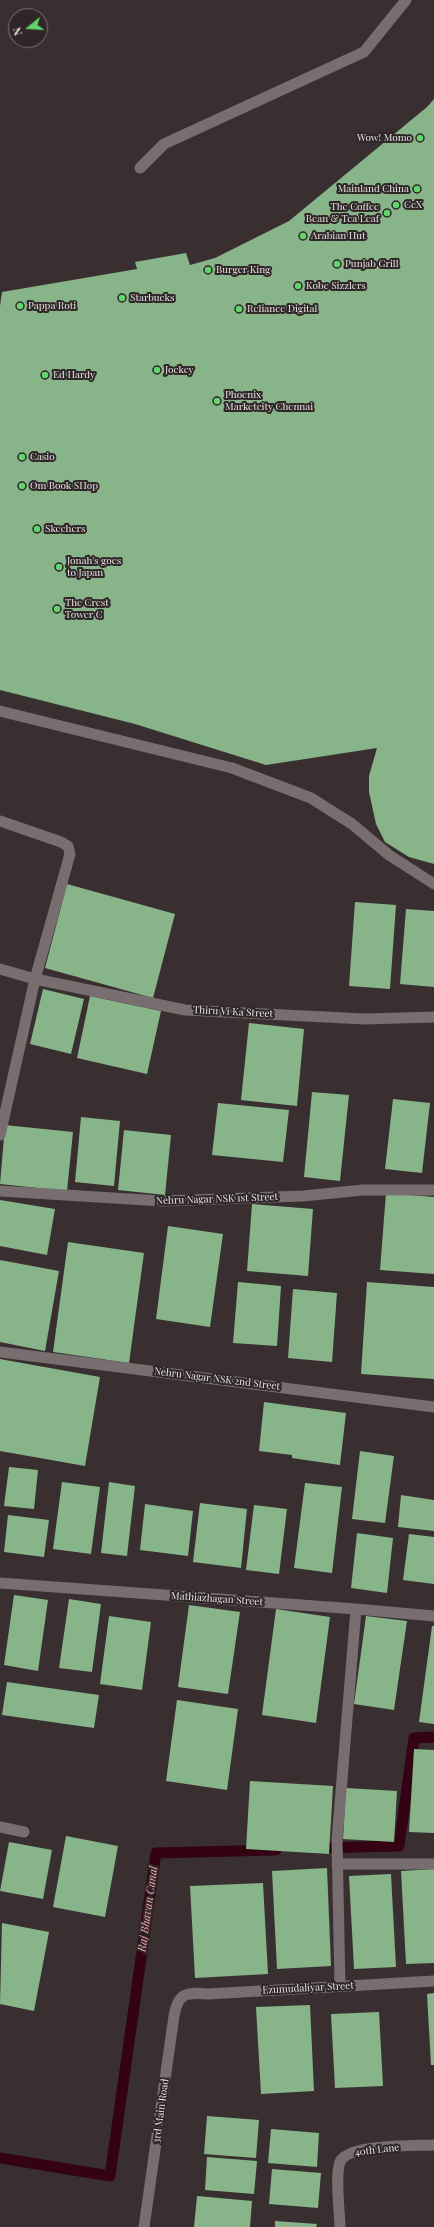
<!DOCTYPE html>
<style>
body{margin:0}
#map{position:relative;width:434px;height:2227px;overflow:hidden;background:#392f31;font-family:"Playfair Display",serif}
canvas{display:block}
.north{position:absolute;left:8px;top:8px;width:40px;height:40px;box-sizing:border-box;background:#2e2627;border:1px solid #797273;border-radius:50%;rotate:252deg;font-size:11px;font-weight:700;line-height:16px;text-align:center;color:#e9e3e4}
.north::after{content:'';display:block;margin:auto;width:14px;height:18px;background:#5fd56b;clip-path:polygon(50% 0,100% 100%,50% 72%,0 100%)}
</style>
<div id="map">
<canvas width="434" height="2227"></canvas>
<div class="north">N</div>
</div>
<script>
const ctx = document.querySelector('canvas').getContext('2d');
ctx.lineJoin = 'round';
function stroke(path, color, width, dash) {
  ctx.strokeStyle = color;
  ctx.lineWidth = width;
  ctx.lineCap = dash ? 'butt' : 'round';
  ctx.setLineDash(dash || []);
  ctx.stroke(path);
}
function paint(path, color) {
  ctx.fillStyle = color;
  ctx.fill(path, 'evenodd');
}
function drawText(font, color, halo, rows, align = 'center') {
  ctx.font = font + ' "Playfair Display",serif';
  ctx.lineWidth = 4;
  ctx.setLineDash([]);
  ctx.textBaseline = 'middle';
  ctx.strokeStyle = halo;
  ctx.fillStyle = color;
  for (const [text, x, y, turn = 0] of rows) {
    ctx.save();
    ctx.translate(x, y);
    ctx.rotate((+turn || 0) * Math.PI / 180);
    ctx.textAlign = isNaN(turn) ? turn : align;
    if (halo) ctx.strokeText(text, 0, 0);
    ctx.fillText(text, 0, 0);
    ctx.restore();
  }
}
stroke(new Path2D(`
 M316,1848l83,-2 15,-108 20,-1
 M0,2158l110,18 46,-323 120,-3`), '#330313', 11);
paint(new Path2D(`
 M434,99v765l-25,-7 -24,-15 -9,-18 -7,-32v-16l8,-28 -111,17 -131,-41 -135,-34v-384l2,-14 135,-23 -2,-7 51,-9 4,12 25,-7 74,-37 138,-114z
 M67,884l108,30 -22,84 -108,-30z
 M355,902l41,3 -6,84 -41,-3z
 M406,909l28,2v76l-34,-3z
 M43,989l41,10 -13,55 -41,-10z
 M90,996l71,15 -14,63 -70,-16z
 M249,1023l55,6 -7,77 -56,-6z
 M312,1092l37,3 -9,86 -36,-4z
 M393,1099l37,4 -8,70 -37,-4z
 M218,1103l71,7 -6,52 -71,-7z
 M81,1117l39,4 -6,65 -39,-4z
 M5,1125l68,7 -6,59 -67,-7z
 M124,1130l47,5 -6,60 -47,-5z
 M386,1193l48,4v77l-54,-4z
 M0,1200l55,9 -8,46 -47,-9z
 M252,1204l61,5 -5,67 -61,-5z
 M168,1226l55,8 -13,93 -54,-8z
 M68,1242l76,11 -15,110 -76,-11z
 M0,1260l59,11 -14,80 -45,-9z
 M238,1282l43,4 -4,60 -44,-3z
 M367,1282l67,5v92l-73,-5z
 M293,1289l44,4 -5,69 -44,-4z
 M0,1359l100,18 -15,89 -85,-15z
 M264,1402l82,11 -6,52 -48,-7v-3l-33,-4z
 M360,1451l34,5 -9,67 -33,-4z
 M9,1467l29,3 -4,39 -30,-3z
 M62,1482l38,5 -9,67 -38,-5z
 M109,1482l26,4 -8,70 -26,-3z
 M305,1483l37,4 -10,86 -38,-5z
 M401,1495l33,5v31l-36,-4z
 M200,1503l47,6 -6,59 -48,-6z
 M145,1504l48,7 -5,45 -48,-6z
 M254,1505l33,4 -8,65 -33,-4z
 M8,1515l41,5 -5,37 -40,-5z
 M357,1533l36,5 -6,55 -36,-5z
 M409,1534l25,3v47l-31,-4z
 M14,1595l34,5 -10,71 -34,-6z
 M69,1599l32,5 -9,68 -33,-4z
 M189,1605l51,7 -12,82 -50,-7z
 M276,1609l54,8 -14,106 -54,-8z
 M109,1616l42,6 -9,68 -42,-6z
 M366,1616l41,5 -13,89 -40,-6z
 M432,1626h2v98l-15,-2z
 M7,1682l92,13 -5,33 -92,-13z
 M177,1700l61,9 -11,81 -61,-9z
 M414,1749l20,1v83l-25,-1z
 M250,1781l83,5 -4,68 -83,-5z
 M346,1788l51,3 -3,51 -51,-3z
 M66,1836l52,10 -13,71 -52,-10z
 M9,1842l43,8 -9,49 -43,-8z
 M327,1868l4,98 -54,3 -5,-98z
 M434,1869v94l-28,1 -5,-93z
 M391,1874l5,93 -42,2 -5,-93z
 M263,1883l5,91 -73,4 -5,-92z
 M2,1923l47,9 -15,79 -34,-7z
 M434,1993v72h-3l-4,-71z
 M310,2005l4,86 -53,3 -5,-87z
 M379,2012l4,74 -48,2 -4,-74z
 M207,2116l52,4 -3,38 -52,-4z
 M271,2129l48,4 -2,34 -49,-4z
 M207,2157l50,4 -3,33 -49,-4z
 M272,2169l49,4 -3,35 -49,-4z
 M197,2196l55,5 -2,26h-56z
 M275,2221l42,3 -1,3h-41z`), '#87b489');
stroke(new Path2D(`
 M140,168l24,-24 200,-92 42,-52
 M0,711l232,57 79,30 41,26 37,31 45,29`), '#786d6f', 11);
stroke(new Path2D(`
 M0,821l61,21 7,4 2,8 -35,125 -35,156
 M0,969l35,10 150,31 180,9 69,-2
 M0,1191l162,10 141,-5 60,-6h71
 M0,1352l434,55
 M0,1583l356,26 78,7
 M0,1827l24,5
 M337,1864h97
 M340,1986l-3,-146 19,-231
 M144,2227l30,-211c4,-23 12,-24 34,-22l226,-13
 M340,2227c0,-14 -6,-56 1,-67 11,-16 74,-14 93,-15`), '#786d6f', 11);
for (const [x, y, r, color] of [
 [420,138,4,"#5fd56b"],
 [417,189,4,"#5fd56b"],
 [396,205,4,"#5fd56b"],
 [387,213,4,"#5fd56b"],
 [303,236,4,"#5fd56b"],
 [337,264,4,"#5fd56b"],
 [208,270,4,"#5fd56b"],
 [298,286,4,"#5fd56b"],
 [122,298,4,"#5fd56b"],
 [20,306,4,"#5fd56b"],
 [239,309,4,"#5fd56b"],
 [157,370,4,"#5fd56b"],
 [45,375,4,"#5fd56b"],
 [217,401,4,"#5fd56b"],
 [22,457,4,"#5fd56b"],
 [22,486,4,"#5fd56b"],
 [37,529,4,"#5fd56b"],
 [59,567,4,"#5fd56b"],
 [57,609,4,"#5fd56b"]
]) {
  const dot = new Path2D();
  dot.arc(x, y, r, 0, 2 * Math.PI);
  ctx.fillStyle = color;
  ctx.fill(dot);
  stroke(dot, '#2e2627', 1.5);
}
drawText('10px', '#e9e3e4', '#2e2627', [
 ["Wow! Momo",412,138,"right"],
 ["Mainland China",409,189,"right"],
 ["CeX",404,205],
 ["The Coffee",379,207,"right"],
 ["Bean & Tea Leaf",379,219,"right"],
 ["Arabian Hut",311,236],
 ["Punjab Grill",345,264],
 ["Burger King",216,270],
 ["Kobe Sizzlers",306,286],
 ["Starbucks",130,298],
 ["Pappa Roti",28,306],
 ["Reliance Digital",247,309],
 ["Jockey",165,370],
 ["Ed Hardy",53,375],
 ["Phoenix",225,395],
 ["Marketcity Chennai",225,407],
 ["Casio",30,457],
 ["Om Book SHop",30,486],
 ["Skechers",45,529],
 ["Jonah's goes",67,561],
 ["to Japan",67,573],
 ["The Crest",65,603],
 ["Tower C",65,615]
], 'left');
drawText('10px', '#e9e3e4', '#2e2627', [
 ["Thiru Vi Ka Street",233,1012,3],
 ["Nehru Nagar NSK 1st Street",217,1199,-2],
 ["Nehru Nagar NSK 2nd Street",217,1379,7],
 ["Mathiazhagan Street",217,1599,4],
 ["Ezumudaliyar Street",308,1988,-3],
 ["3rd Main Road",161,2111,-82],
 ["40th Lane",377,2150,-7]
]);
drawText('italic 11px', '#fda4b7', '#2e2627', [
 ["Raj Bhavan Canal",148,1909,-82]
]);
</script>
